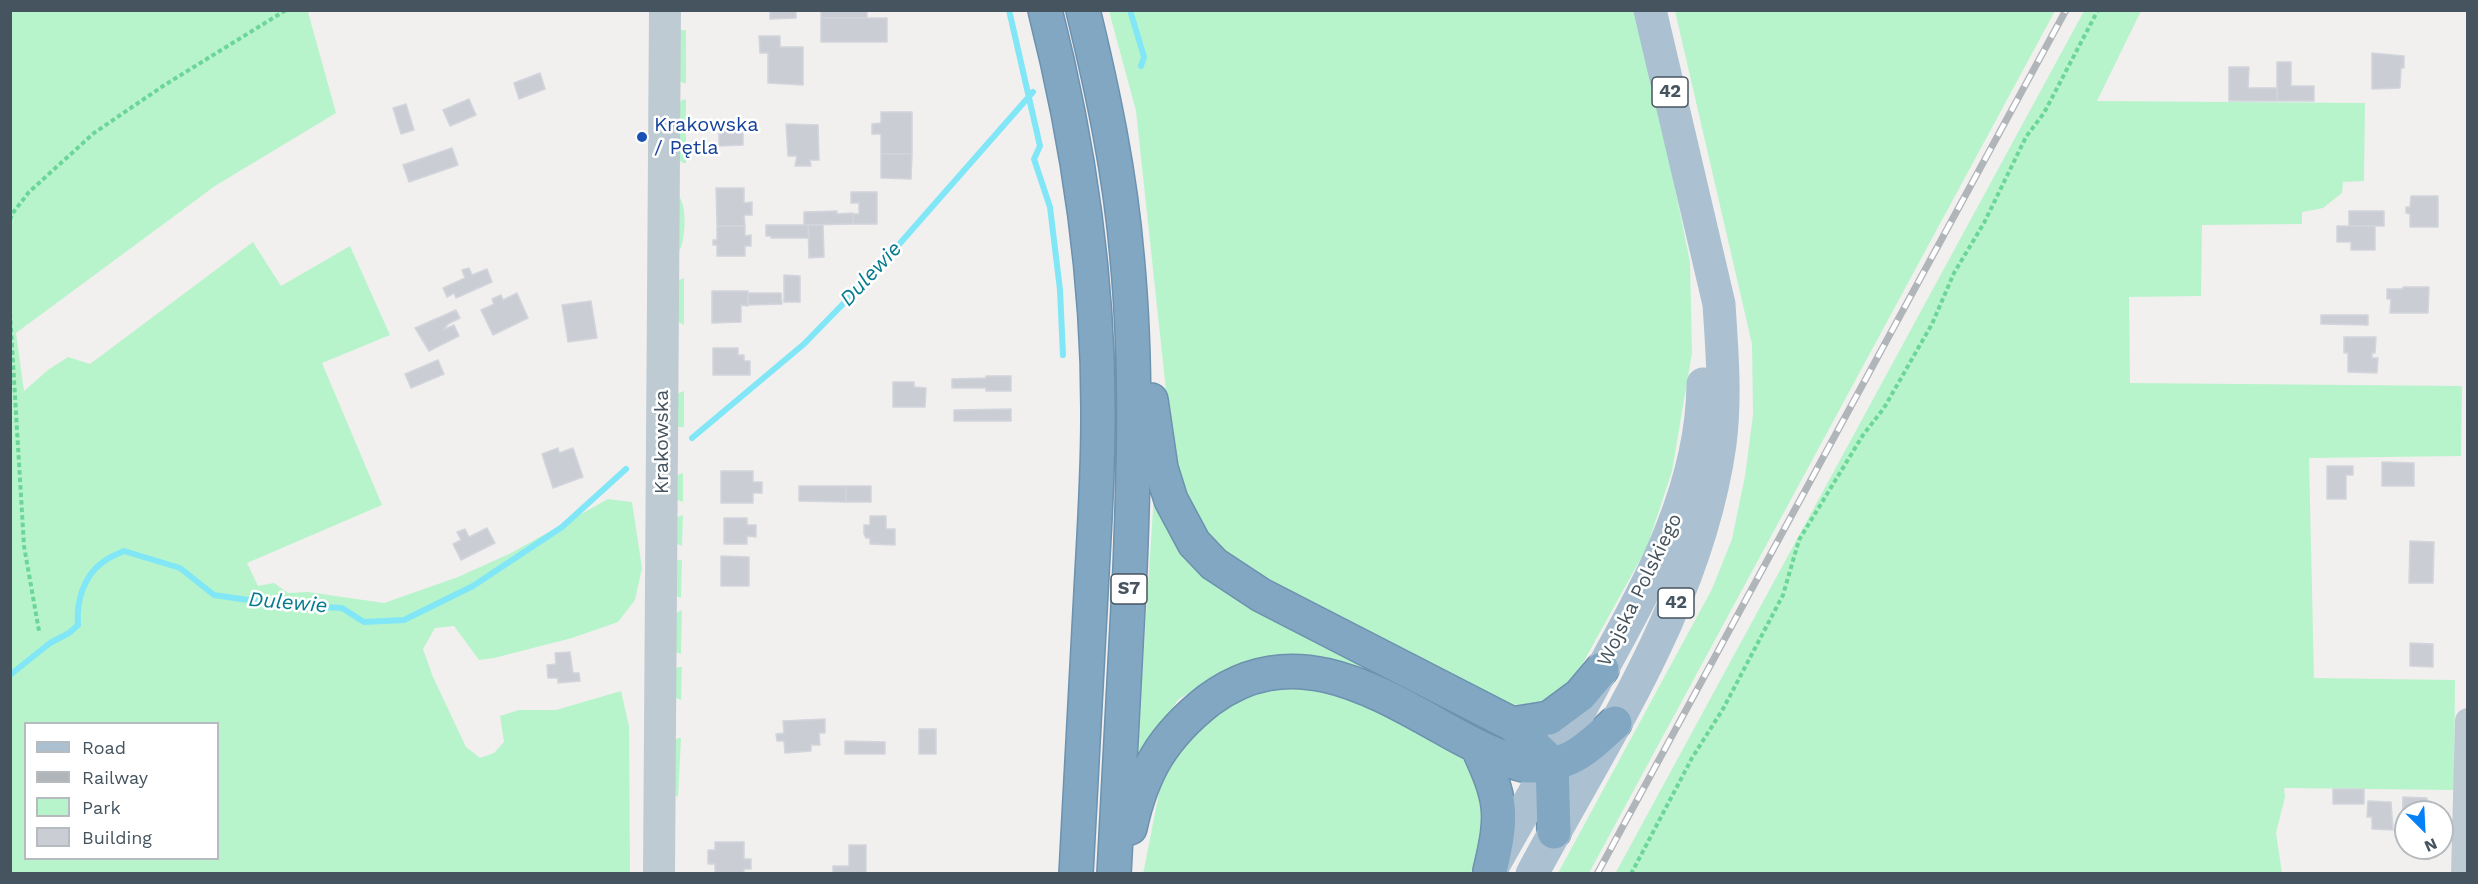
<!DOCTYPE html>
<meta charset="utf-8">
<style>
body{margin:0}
#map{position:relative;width:2478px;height:884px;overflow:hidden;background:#f2efef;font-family:"Work Sans",sans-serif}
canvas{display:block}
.frame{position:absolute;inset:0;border:12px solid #45545f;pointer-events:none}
.legend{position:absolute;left:24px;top:722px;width:195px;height:138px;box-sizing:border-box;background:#fff;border:2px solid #b5bbbf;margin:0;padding:8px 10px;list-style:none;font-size:18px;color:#45545f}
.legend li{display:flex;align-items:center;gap:12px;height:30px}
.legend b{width:30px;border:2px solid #b5bbbf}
.north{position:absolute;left:2394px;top:800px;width:60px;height:60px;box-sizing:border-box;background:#fff;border:2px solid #b5bbbf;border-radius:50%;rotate:156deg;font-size:16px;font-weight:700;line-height:24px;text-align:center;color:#45545f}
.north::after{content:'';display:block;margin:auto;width:21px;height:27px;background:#0581f5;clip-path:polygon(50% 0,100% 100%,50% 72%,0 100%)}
</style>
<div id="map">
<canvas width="2478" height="884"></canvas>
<div class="frame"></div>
<ul class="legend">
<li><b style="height:8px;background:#abc1d1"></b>Road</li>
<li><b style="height:8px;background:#b0b5ba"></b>Railway</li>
<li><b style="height:16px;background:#b8f4cb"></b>Park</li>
<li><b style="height:16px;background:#caced4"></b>Building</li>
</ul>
<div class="north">N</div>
</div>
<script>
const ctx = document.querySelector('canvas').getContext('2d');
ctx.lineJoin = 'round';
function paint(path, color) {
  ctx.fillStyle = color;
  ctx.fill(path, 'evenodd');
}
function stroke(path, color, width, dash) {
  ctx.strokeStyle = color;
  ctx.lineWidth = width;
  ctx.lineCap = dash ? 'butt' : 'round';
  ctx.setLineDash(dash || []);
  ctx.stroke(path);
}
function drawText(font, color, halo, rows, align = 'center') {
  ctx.font = font + ' "Work Sans",sans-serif';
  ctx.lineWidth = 5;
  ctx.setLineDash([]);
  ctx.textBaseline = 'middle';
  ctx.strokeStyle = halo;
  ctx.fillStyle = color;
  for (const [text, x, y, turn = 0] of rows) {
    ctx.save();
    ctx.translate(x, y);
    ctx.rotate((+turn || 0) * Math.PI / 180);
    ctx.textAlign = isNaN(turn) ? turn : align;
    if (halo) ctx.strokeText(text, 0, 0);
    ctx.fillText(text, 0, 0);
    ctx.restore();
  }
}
paint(new Path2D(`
 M10,11h301l-3,1 28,101 -121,73 -199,147 8,58 24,-21 20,-13 22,7 163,-122 28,44 69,-40 40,89 -68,28 60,142 -135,58 11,23 16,-3 14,10 20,-1 76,11 74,-26 51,-23 99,-55 24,3 10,66 -7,32 -17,22 -46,16 -78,20 -15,2 -25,-34 -19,2 -12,21 10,28 33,70 14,11 14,-5 10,-11 -4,-26 19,-6h37l65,-19 8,35 1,147h-619zM26,724h192v134h-192z
 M1109,11h530l51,251 2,91 -20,118 -25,76 -79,143 -44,23 -250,-123 -66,-50 -25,-47 -12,-56 -35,-326z
 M1675,11h380l-466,862h-31l154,-284 20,-50 13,-63 8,-61 -1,-71z
 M2084,11h57l-44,90 268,2 -1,78 -21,1 -1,11 -19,15 -21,4v12l-100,1 -1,71 -72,1 1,86 332,3 -1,70 -152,2 5,220 141,2 -1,110 -170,-2 1,9 -9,36 6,40 -667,1z
 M679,30h7v54l-7,-3z
 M684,99l2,1v63h-2l-6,-3v-57z
 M677,194c11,9 9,49 1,59z
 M684,278v47l-8,-4 1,-40z
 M684,391v36h-9l1,-33z
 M683,473v29l-8,-3v-23z
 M1154,495l10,27 352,222 11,10 -141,-70 -66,-27 -63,2 -41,18 -37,22 -42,55z
 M683,515l-1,31 -7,-3v-25z
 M677,560h5l-1,38 -7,-3v-33z
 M682,610l-1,44 -8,-3 1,-37z
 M679,667h3l-1,33 -7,-3 -1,-28z
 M1277,683l73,15 99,51 20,15 16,49 -2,25 -12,35 -328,1 18,-91 26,-41 39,-37z
 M678,738h3l-3,59 -6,-4 1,-51z`), '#b8f4cb');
stroke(new Path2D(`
 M1009,10l31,136 -6,13 16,48 10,83 3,65
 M1130,10l14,47 -3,9
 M692,438l112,-94 76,-78 153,-174
 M10,675l40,-32 19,-10 9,-8c-2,-22 5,-49 25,-63 6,-5 14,-8 21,-11l56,17 34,27 68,10 60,3 22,14 40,-2 69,-34 89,-59 64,-58`), '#81e7f6', 6);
const building = new Path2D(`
 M770,10h26v8l-26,1z
 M821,10h46v8h-46z
 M821,18h66v24h-66z
 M759,36h21v11h23v38l-35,-2v-30h-8z
 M2372,53l32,3v12h-3l-1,20 -28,1z
 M2277,62h14v24h23v15h-37z
 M2229,67h20l-1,21h29v13h-48z
 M540,73l5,16 -26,10 -5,-16z
 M469,99l7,16 -26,11 -7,-16z
 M406,104l8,26 -13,4 -8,-26z
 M881,112h31v42h-31v-20h-9v-10l9,-1z
 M786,124l32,1 1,35h-9l1,6h-16l2,-10h-9z
 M719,128h24v17l-24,1z
 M452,148l6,17 -49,17 -6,-17z
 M881,154h31l-1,25 -30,-1z
 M716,188h28v15l8,-1v13h-8l1,11h-28z
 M851,192h26v32h-24v-10h6v-11h-8z
 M2411,196h27v31h-28v-13l-4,-1v-6h4z
 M837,211v3l16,-1v11l-49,1v-13z
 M2349,211h35v15h-35z
 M766,225h42l1,13h-38v-2h-5z
 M808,225h15l1,32 -15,1z
 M717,226h28v10l6,-1v11h-6v10h-28v-11h-4v-5h4z
 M2337,226h38v24h-24v-8h-14z
 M469,268l3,7 15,-6 5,13 -36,16 -2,-5 -7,4 -4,-9 22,-10 -3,-8z
 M784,275l16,1v26h-16z
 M2403,287h26l-1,26h-38l1,-14h-4v-10h16z
 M712,291h36v15l-7,-1v17l-29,1z
 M517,293l11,25 -35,17 -12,-25 13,-6 -2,-5 9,-4 2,5z
 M748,293h33l1,11 -34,1z
 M591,301l6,37 -29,4 -6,-37z
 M456,310l4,8 -12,6 -5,6 11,-5 5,11 -30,15 -14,-23z
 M2321,315h47v10l-47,-1z
 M2344,337h32l-1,16h-3v5h6l-1,15 -29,-1v-19h-4z
 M713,348h25v7h6v6h6v14h-37z
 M438,360l6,14 -33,14 -6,-14z
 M986,376h25v15h-25v-3h-34v-9l34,-1z
 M893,382h21v5l12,1 -1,19h-32z
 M1011,409v12h-57v-11z
 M558,448l1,5 14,-5 10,29 -30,11 -11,-34z
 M2382,462l32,1v23h-32z
 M2327,466h26v9h-7v24h-19z
 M721,471h32v11h9v11h-9v10h-32z
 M799,486h47v16l-47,-1z
 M846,486h25v16h-25z
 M870,516h16v13h9v16l-25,-1v-6h-4l-2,-4v-9h6z
 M724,518h23v7h9v12l-9,-1v8h-23z
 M487,528l8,15 -34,17 -8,-16 8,-4 -4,-8 8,-3 4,8z
 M2410,541l24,1 -1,41h-24z
 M721,556l28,1v29h-28z
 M2410,643l23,1v23l-23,-1z
 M570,652l3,21h6l1,8 -22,2v-5h-10l-1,-13 9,-1 -1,-11z
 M825,719v14h-6l1,12h-9v6l-26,2 -1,-12h-7l-1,-7 8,-1 -1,-12z
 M919,729h17v25h-17z
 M845,741l40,1v12h-40z
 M2333,789h31v15h-31z
 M2403,797l24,1v14h-21v13h-4z
 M2368,801l23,1 2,28 -21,-1v-12h-5z
 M715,842h29v17h7v10h-7v5h-29v-10h-7v-14h7z
 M849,845h17v29h-33v-8h16z`);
paint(building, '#caced4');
stroke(building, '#d2d5db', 1.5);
const motorway = new Path2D(`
 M1045,10c34,134 54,271 53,410 0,57 -4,115 -7,172 -5,94 -10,188 -15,282
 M1083,10c20,82 37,163 44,246 10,105 7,209 3,313 -5,102 -11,203 -16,305
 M1151,400l10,68 10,32 23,43 20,21 47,31 251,129 40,39 2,69
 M1512,724l37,-6 31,-23 22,-26
 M1477,746c25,54 27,67 13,125
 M1130,828c12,-56 33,-92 79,-128 89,-66 176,-3 256,40 13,7 51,25 63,26 42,1 58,-17 87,-43`);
stroke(motorway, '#6c92af', 36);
stroke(new Path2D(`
 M10,220l2,-6 17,-22 65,-59 69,-47 123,-76
 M10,313l14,233 15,85
 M1631,874l61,-116 31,-49 60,-114 16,-55 64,-105 21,-27 48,-84 22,-51 30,-50 42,-86 18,-24 54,-103`), '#6cd699', 4, [4.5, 3]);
stroke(new Path2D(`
 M2464,874l4,-153`), '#becbd3', 26);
stroke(new Path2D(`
 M659,874l6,-864`), '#becbd3', 32);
stroke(new Path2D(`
 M1492,868c36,-64 73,-129 108,-195 49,-90 102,-183 103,-289
 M1532,874c74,-138 166,-272 188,-430 6,-46 2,-93 -1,-140l-69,-294`), '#abc1d1', 33);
stroke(motorway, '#81a7c3', 33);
const rail = new Path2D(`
 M1597,874l469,-864`);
stroke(rail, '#b0b5ba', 7);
stroke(rail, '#fff', 4.5, [14]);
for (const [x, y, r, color] of [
 [642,137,6,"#1a4fb4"]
]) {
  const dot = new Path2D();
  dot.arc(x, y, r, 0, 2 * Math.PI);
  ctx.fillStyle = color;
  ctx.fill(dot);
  stroke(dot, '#fff', 2);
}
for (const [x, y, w] of [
 [1670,92,36],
 [1129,589,36],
 [1676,603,36]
]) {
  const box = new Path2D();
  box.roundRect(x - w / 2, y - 15, w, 30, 4.5);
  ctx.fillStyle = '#fff';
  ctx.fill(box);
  stroke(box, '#45545f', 1.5);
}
drawText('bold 18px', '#45545f', null, [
 ["42",1670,92],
 ["S7",1129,589],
 ["42",1676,603]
]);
drawText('20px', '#164399', '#fff', [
 ["Krakowska",654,125],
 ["/ Pętla",654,148]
], 'left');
drawText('20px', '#45545f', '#fff', [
 ["Krakowska",662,442,-90],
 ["Wojska Polskiego",1640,590,-64]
]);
drawText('italic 21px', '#047c8d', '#fff', [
 ["Dulewie",871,274,-47],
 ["Dulewie",288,603,5]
]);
</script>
